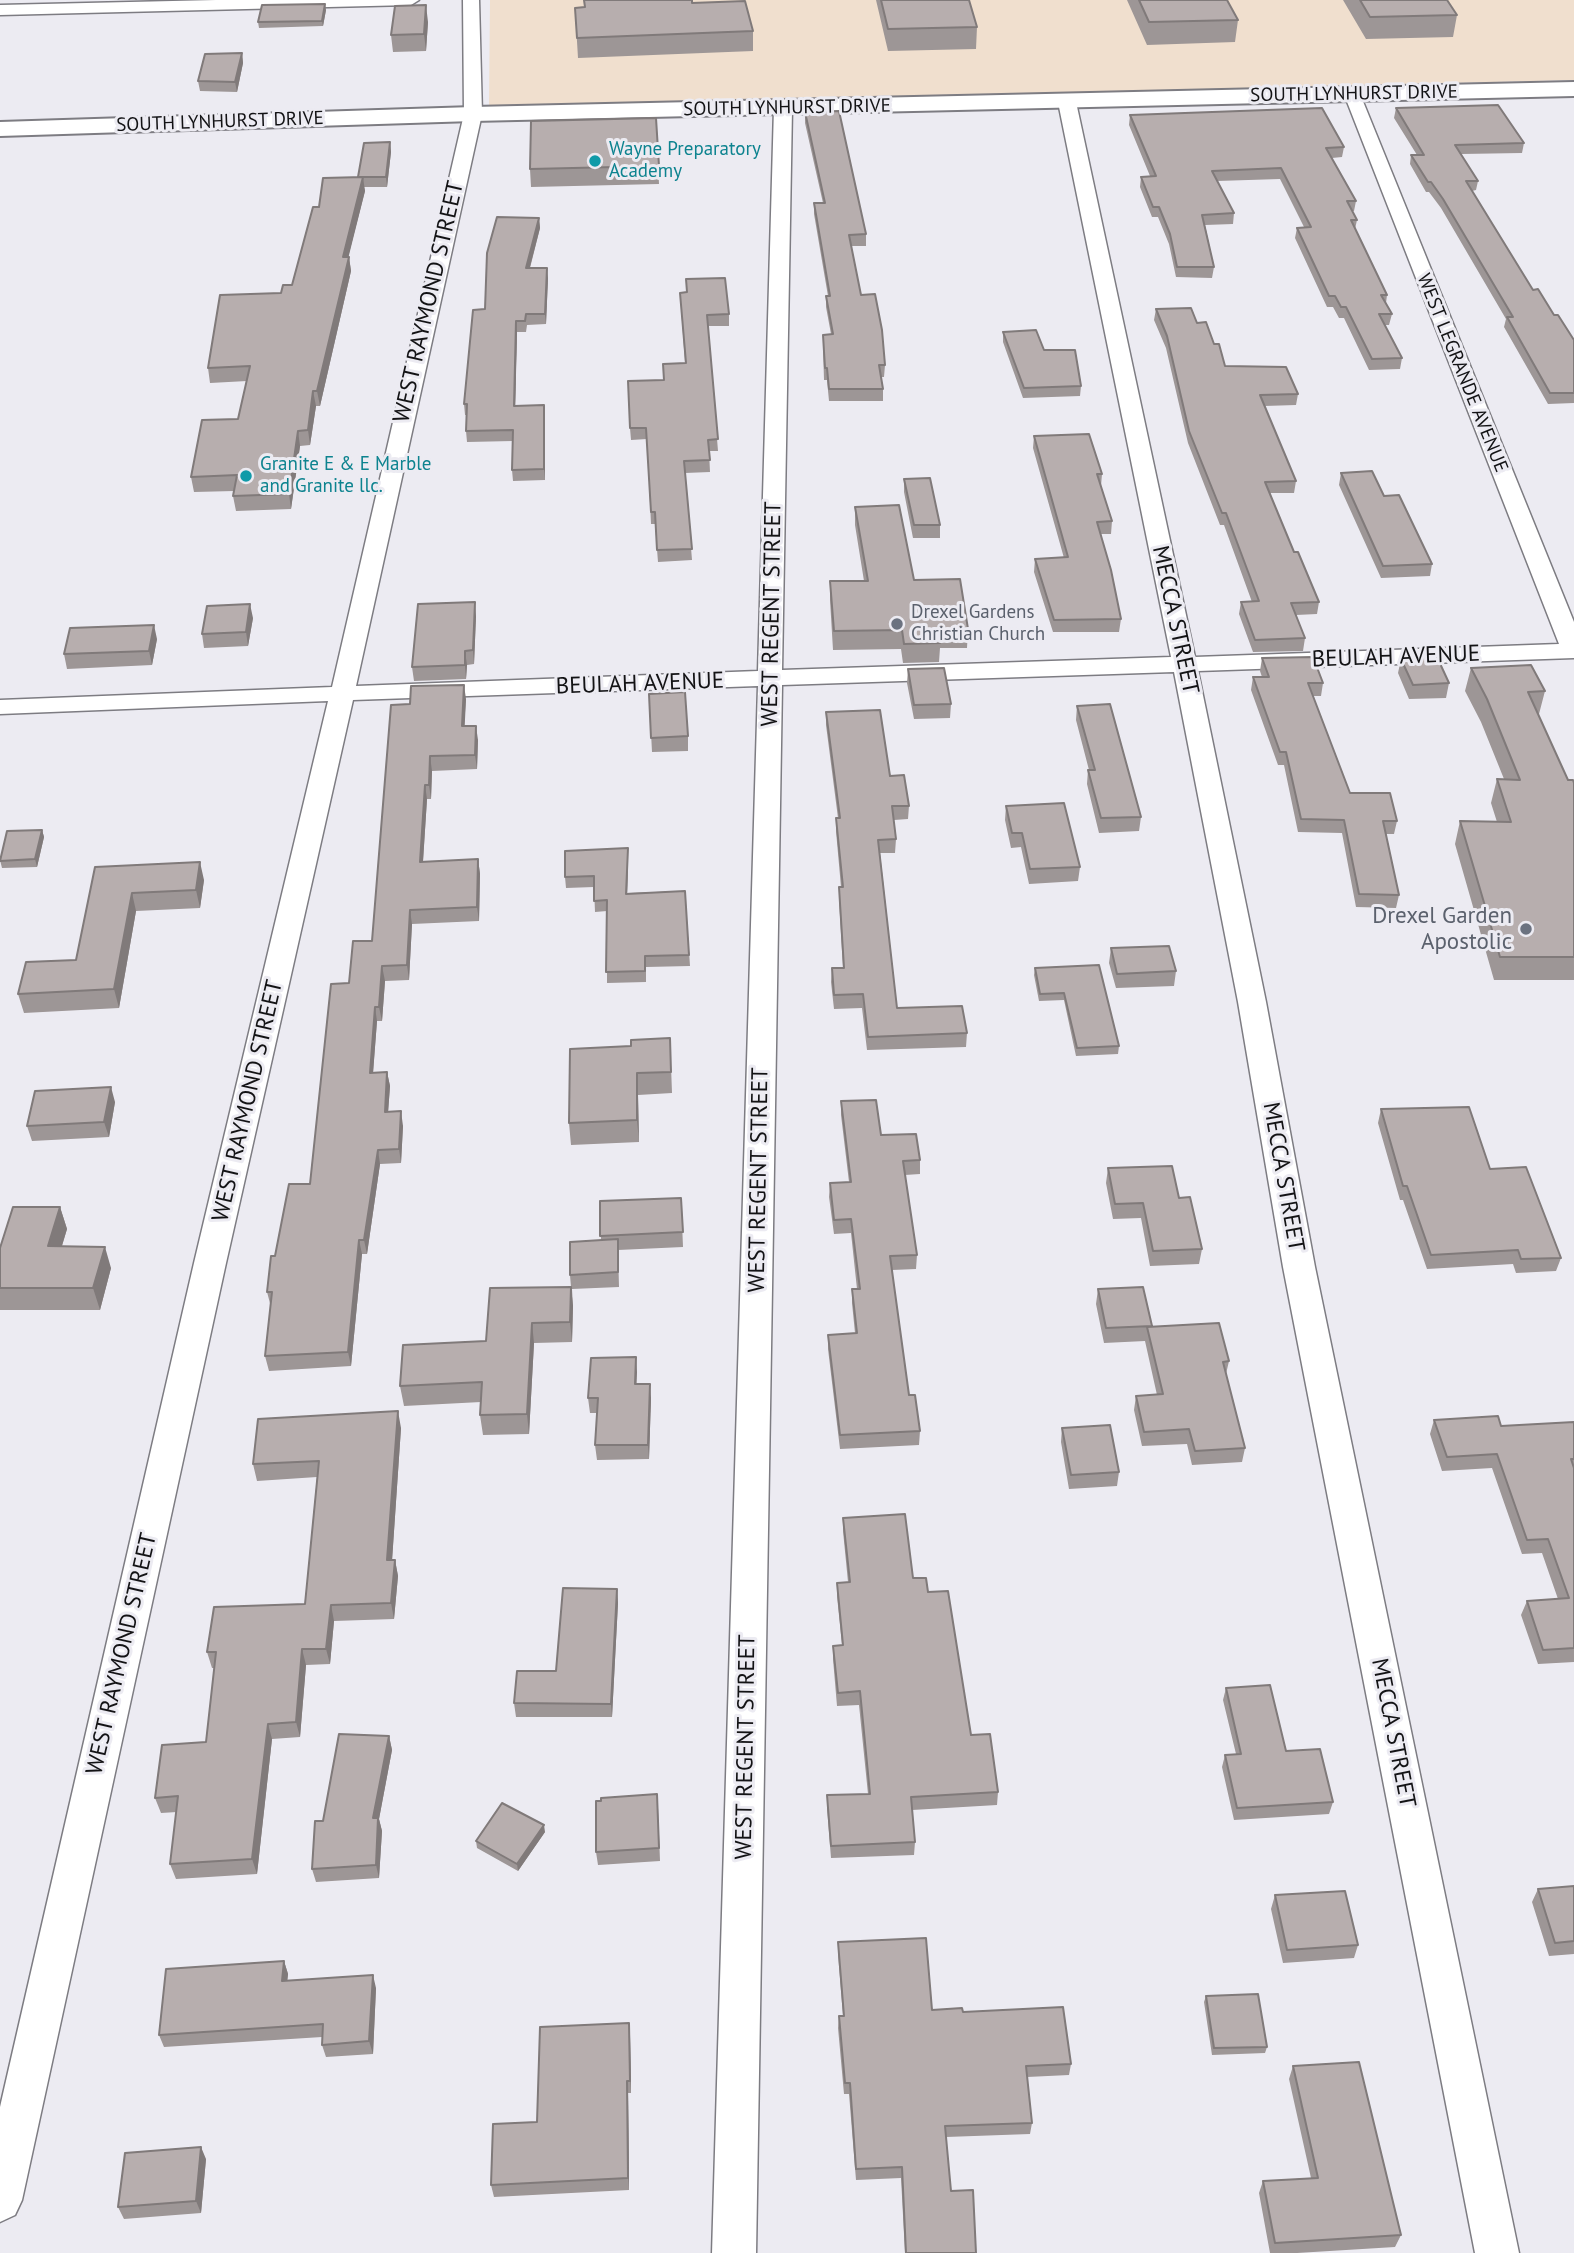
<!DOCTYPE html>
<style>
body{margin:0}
canvas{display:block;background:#ecebf2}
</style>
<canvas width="1574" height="2253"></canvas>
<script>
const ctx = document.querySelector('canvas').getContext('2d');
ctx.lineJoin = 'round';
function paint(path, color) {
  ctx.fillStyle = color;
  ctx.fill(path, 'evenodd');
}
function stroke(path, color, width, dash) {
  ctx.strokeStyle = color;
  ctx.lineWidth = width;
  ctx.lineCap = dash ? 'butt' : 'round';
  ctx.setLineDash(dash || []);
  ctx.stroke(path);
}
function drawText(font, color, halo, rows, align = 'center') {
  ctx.font = font + ' "PT Sans",sans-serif';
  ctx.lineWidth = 6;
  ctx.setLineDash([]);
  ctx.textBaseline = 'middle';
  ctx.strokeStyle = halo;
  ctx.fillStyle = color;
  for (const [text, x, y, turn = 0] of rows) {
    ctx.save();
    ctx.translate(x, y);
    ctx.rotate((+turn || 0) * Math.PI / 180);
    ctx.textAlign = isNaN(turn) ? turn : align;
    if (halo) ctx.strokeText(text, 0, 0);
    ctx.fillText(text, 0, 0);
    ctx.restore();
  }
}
paint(new Path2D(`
 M490,0h1084v80l-1085,27z`), '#f0dfce');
const street = new Path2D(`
 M216,0h203l-8,5 -411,10v-10z
 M463,0h16l3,114 -126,572 402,-15 16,-563 9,-5 9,5 -10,562 389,-13 -113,-555 9,-5 9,5 119,555 364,-13 -215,-550 8,-5 8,5 214,528v36l-376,13 68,331 49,265 204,986h-44l-192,-986 -45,-265 -64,-330 -392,13 -26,1568h-44l46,-1567 -405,14 -127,563 -204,937 -7,15 -15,7v-115l194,-844 134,-562 -328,13v-14l332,-13 132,-573z`);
const secondary = new Path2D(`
 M1574,82v14l-1101,25 -473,15v-14l473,-15z`);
stroke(street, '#7d7c82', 3);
stroke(secondary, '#7d7c82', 4);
paint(street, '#fff');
paint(secondary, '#fff');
paint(new Path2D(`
 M876,0h93l8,27 -1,22 -88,2z
 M1127,0h100l11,20 -3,22 -88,3z
 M1343,0h104l10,15 -4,22 -87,2z
 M692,3l61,28v20l-175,7 -3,-50z
 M326,10l-3,16 -64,2 -1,-6z
 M428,22l-2,29 -33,1 -2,-17z
 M242,53l1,10 -6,29 -37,-1 -2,-10z
 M1396,108l128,35 -2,10 -61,1 17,27 -2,9 -4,1 61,99 41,50v63l-26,1 -44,-77 2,-8 -65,-111 -12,-16h-3l-16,-28 1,-9h6l-23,-37z
 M805,112l61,122v12h-15l10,49 24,70 -1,12h-3l2,12v12h-54l-2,-21h-3l-1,-34v-11l8,-1 -5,-27v-11h2l-14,-82v-11h9l-18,-80z
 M1130,115l214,32 -2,10 -10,1 24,43 -2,10h-2l5,9 -2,9 32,66 -1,8 6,11 -3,11h-4l17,33 -2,11 -31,1 -25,-52h-5l-6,-11h-6l-32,-69 2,-10 7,-1 -24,-48 -63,2 17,32 -1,11 -28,1 9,42 -2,11 -36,-1 -7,-33 -11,-27h-6l-12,-30 1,-10 9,-1 -21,-51z
 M656,118l3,66 -128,3 -1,-18z
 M390,142l1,10 -4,35h-23l1,4 -17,66h1l2,14 -31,135h-4l-6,39 -10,1 -9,63 -55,2 -3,-15 1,-5 -40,1 -3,-15 47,-58 9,-38 -37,2 -2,-15 73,-75 11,-8 27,-78 39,-30z
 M539,218l1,10 -10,40 18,10 -2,46 -19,1 -1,7h-9l-2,74 29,-1 1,75 -32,1 -1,-11 1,-29 -46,1 -1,-11 1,-16h-2l-1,-11 21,-95z
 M686,279l43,35v12h-21l10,125h-9l1,21 -25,1 7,87 -34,2 -3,-38h-4l-4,-85 -16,1 -1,-12 34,-48 21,-17 -5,-70 6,-1z
 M1156,309l41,14 17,21 11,22 73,28 -2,11 -32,1 32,75 -2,12h-24l24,59 25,50 -2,12 -21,1 9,23 -2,13 -50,1 -14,-38 2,-12h11l-28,-77h-4l-32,-82 -22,-95 -12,-28z
 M1003,332l78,54 -1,10 -57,2 -20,-56z
 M1034,436l68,38 -1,12 11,35 -1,13h-10l20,85 -2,13h-66l-19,-60 1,-13 29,-1 -31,-110z
 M1341,473l43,23 48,68 -2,12 -49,2 -42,-93z
 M904,479l36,46v13h-27l-9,-46z
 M855,507l59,73 54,49 -1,19h-27l-1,14 -36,1 -2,-14 -68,1 -3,-50v-19h34l-9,-56z
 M476,616l-2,48 -7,1 -1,14 -52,2 -2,-14z
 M253,618l-5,28 -44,2 -2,-14z
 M157,639l-5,26 -85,4 -3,-15z
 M1262,658l61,25 -2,13h-8l37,97 47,28 -3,13h-9l14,61 -3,13 -40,-1 -14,-74 -44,-1 -14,-67h-6l-27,-75 2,-13h9l-2,-6z
 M1401,659l48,24 -3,15 -37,1 -11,-26z
 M1471,668l74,23 -6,23h-1l30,66 6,3v197h-80l-39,-136 5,-23 37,1 -6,-19 6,-24h7l-23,-57 -16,-31z
 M908,669l43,35 -1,14 -36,1 -7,-36z
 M649,694l39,42v15l-36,1z
 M466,699l-2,27 14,14 -1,29 -45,2 -1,28h-4l-4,63 55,-3 2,15 -1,47 -67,3 -3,56 -24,1 -3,40h-5l-4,51h14l3,14 -2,26 15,14 -2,37 -21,1 -13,90h-5l-11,112 -82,5 -4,-15 6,-49 -4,-15 8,-36 35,-72 39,-201 23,-42 38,-237z
 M1077,706l64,111 -2,14 -40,2 -12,-49 1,-14h1l-13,-50z
 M826,712l64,64 19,30 -1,13 -14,1 2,19 -1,14h-15l17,155 70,25 -1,14 -99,3 -5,-42 -28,1 -3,-27 1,-14h11l-4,-68v-13h2l-5,-56v-13h2l-12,-93z
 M1006,806l74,61 -2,14 -49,3 -8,-37 -10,1 -6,-28z
 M42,830l2,7 -7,30 -35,1 -2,-8z
 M628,859l-1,34 58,-2 5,75 -44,1v15l-39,1v-72l-12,1 -1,-25 -28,1 -1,-11z
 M95,867l109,13 -4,28 -64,3 -17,97 -95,5 -6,-19 58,-34z
 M1111,948l65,23 -2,15 -58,2 -7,-25z
 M1099,965l20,81 -1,8 -42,2 -12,-56 -25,1 -5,-26 1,-7z
 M670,1038l2,55 -34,2 1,47 -68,3 -2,-22 62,-77z
 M841,1101l40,34 39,25v14l-15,1 12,80 -1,14 -24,1 17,125 11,36 -1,14 -79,4 -12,-100v-14l27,-2 -3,-30v-14h5l-6,-56 -17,1 -5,-37 1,-14 19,-1 -8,-67z
 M115,1102l-6,35 -77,4 -5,-15z
 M1381,1109l109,60 71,89 -5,13 -40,2 -3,-9 -86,5 -24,-69h-3l-22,-77z
 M1108,1168l71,30 23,51 -3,15 -49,2 -9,-48 -28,1 -7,-36z
 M681,1198l2,49 -65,3 1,37 -47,2 1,17 -1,36 -38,1 -5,91 -46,1 -3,-20 1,-13 -77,4 -4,-20 86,-45 85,-54 -1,-12 31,-35 -1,-39z
 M60,1207l7,22 -5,17 49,22 -11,42h-100v-22z
 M1098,1289l54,37v1l77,34 -3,13 19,74 -3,14 -50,3 -5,-21 -45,2 -8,-36 2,-14 21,-1 -12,-54 -41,2 -8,-39z
 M636,1357v27l15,14 -2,61 -52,1 -2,-15 2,-32h-7l-2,-15z
 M1434,1420l67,6 73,-4v240l-36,2 -17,-49 6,-14 31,-2 -16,-46 -20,1 -30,-86 -50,3 -12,-37z
 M401,1428l-9,132h3l3,16 -4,43 -60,2 -4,43 -24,1 -6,72 -28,2 -15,135 -81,5 -6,-15 7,-52 -16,1 -6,-15 51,-56 9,-74h-3l-5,-16 98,-48 12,-127 -60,4 -4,-17z
 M1062,1428l57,44 -2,14 -48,3 -8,-47z
 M843,1518l85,74 43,143 27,57 -1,13 -85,5 3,32 -1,13 -83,3 -4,-50v-13l41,-1 -9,-89 -22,1 -4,-47v-13l9,-1 -5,-49v-13l11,-1 -5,-51z
 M617,1589l1,14 -6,114h-96l-2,-14 42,-32z
 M1226,1688l107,114 -4,12 -95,6 -12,-53 3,-12 11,-1 -13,-54z
 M389,1736l3,14 -13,69 3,12 -3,47 -63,4 -4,-13 11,-48z
 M658,1808l2,53 -62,4 -2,-13z
 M545,1832l-27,39 -41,-23 -1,-7z
 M1574,1886v68l-25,2 -17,-54 6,-13z
 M1275,1895l83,50 -4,13 -71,5 -12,-54z
 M838,1942l94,68 31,2 108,52 -2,11 -42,2 5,46 -2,11 -84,3 5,54 25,62h-71l-4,-75 -45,2 -7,-86h-5l-6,-66 1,-12h4l-5,-62z
 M284,1961l4,13 -1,7 89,7 -3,66 -47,3 -4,-12v-8l-158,10 -5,-12z
 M1206,1996l61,51 -2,6 -53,2 -8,-53z
 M629,2023l1,12 1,58h-3l1,97 -135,7 -3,-12 46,-63z
 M1293,2066l108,169 -6,12 -98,6h-27l-11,-60 4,-12 48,-3 -22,-99z
 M206,2159l-5,54 -77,6 -6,-12z`), '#9d9696');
paint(new Path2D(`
 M325,4l1,6 -3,16 -1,-5z
 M426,5l2,17 -2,29 -2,-17z
 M242,53l1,10 -6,29 -2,-10z
 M390,142l1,10 -4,35 -1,-10z
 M363,177l2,14 -20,80 -2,-14z
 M539,218l1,10 -13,50 -1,-10z
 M349,257l2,14 -31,135 -3,-15z
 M547,268l1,10 -2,46 -1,-10z
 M516,321l1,11 -2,85 -1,-11z
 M313,391l3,15 -6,39 -2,-15z
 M544,405l1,11v64l-1,-11z
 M298,431l2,15 -9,63 -2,-15z
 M475,602l1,14 -2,48 -1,-14z
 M250,604l3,14 -5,28 -2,-14z
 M154,625l3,14 -5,26 -3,-14z
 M465,651l2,14 -1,14 -1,-14z
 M464,685l2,14 -2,41 -2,-14z
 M476,726l2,14 -1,29 -2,-14z
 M430,756l2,15 -1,28 -2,-14z
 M425,785l2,14 -5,77 -2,-14z
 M42,830l2,7 -7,30 -2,-8z
 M628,848v11l-1,45 -1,-10z
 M478,859l2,15 -1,47 -2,-14z
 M200,862l4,18 -4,28 -4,-18z
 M132,893l4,18 -17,97 -5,-19z
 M410,910l2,14 -3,56 -2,-15z
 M382,966l3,15 -3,40 -3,-14z
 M375,1007l2,14 -5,66 -2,-14z
 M387,1072l3,14 -3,41 -2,-15z
 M637,1073l1,22 1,47 -2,-22z
 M111,1087l4,15 -6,35 -5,-15z
 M401,1111l2,15 -2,37 -2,-14z
 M378,1150l2,14 -13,90 -3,-14z
 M60,1207l7,22 -12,39 -7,-22z
 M359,1240l3,14 -11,112 -3,-14z
 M105,1247l6,21 -11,42 -7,-22z
 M571,1287l2,19 -1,36 -2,-20z
 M532,1323l2,20 -5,91 -2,-20z
 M636,1357l1,15 -1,26 -1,-14z
 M650,1384l1,14 -2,61 -1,-14z
 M398,1411l3,17 -10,148 -4,-16z
 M395,1560l3,16 -4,43 -3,-16z
 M617,1589l1,14 -6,114 -1,-13z
 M331,1605l3,16 -4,43 -4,-15z
 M302,1649l4,16 -6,72 -4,-15z
 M268,1724l4,15 -15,135 -5,-15z
 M389,1736l3,14 -13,69 3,12 -3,47 -3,-13 -3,-47z
 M544,1825l1,7 -27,39 -1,-7z
 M284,1961l4,13 -2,20 -4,-13z
 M373,1975l3,13 -3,66 -4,-13z
 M629,2023l1,12 1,58 -1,-12z
 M627,2081l1,12 1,97 -1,-12z
 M201,2147l5,12 -5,54 -5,-12z`), '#807a7a');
const building = new Path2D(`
 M584,0h108v3l53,-2 8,30 -176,7 -2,-30 10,-1z
 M881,0h88l8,27 -89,2z
 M1139,0h88l11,20 -89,2z
 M1360,0h87l10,15 -87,2z
 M325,4l-3,17 -64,1 4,-17z
 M426,5l-2,29 -33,1 4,-29z
 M242,53l-7,29 -37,-1 7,-27z
 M1498,105l26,38 -69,2 23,36h-12l67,109 5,-1 16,26h4l16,25v53h-24l-43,-76h6l-70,-118 -12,-17h-3l-17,-27h13l-28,-47z
 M1322,108l22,39 -18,1 30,53h-9l10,19h-6l36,75h-6l11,19h-13l23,44 -30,1 -26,-52h-5l-6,-11h-6l-32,-68 14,-1 -30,-59 -69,3 22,42 -32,2 12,52h-37l-7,-33 -11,-27h-6l-12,-30 15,-1 -26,-61z
 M839,111l27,123 -17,1 12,60 14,-1 7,36 3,35h-6l4,24h-54l-2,-21h-2l-2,-33 10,-1 -7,-38h4l-16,-93h11l-20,-91z
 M656,118l3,48 -129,3 1,-48z
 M390,142l-4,35h-28l6,-34z
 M363,177l-20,80h6l-32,134h-4l-5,39 -10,1 -9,63 -56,2 4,-21 -46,2 11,-57 36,-1 12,-53 -42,2 12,-73 61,-2 2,-8h9l21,-78h6l4,-29z
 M497,217l42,1 -13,50h21l-2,46h-19l-1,7h-9l-2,85 30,-1v64l-32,1 1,-40 -47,1 1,-27h-3l9,-94 12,-1 2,-56z
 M725,278l4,36 -22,1 11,124 -10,1 2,20 -26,1 8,88 -35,1 -2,-38h-4l-5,-84h-16l-2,-47 36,-1 -1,-16 23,-1 -6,-70 7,-1 -1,-13z
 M1191,308l6,15 9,-1 8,22h5l6,22 61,1 12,27 -38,1 36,86 -31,1 29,70h4l21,50 -28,1 14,35 -50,2 -14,-38 18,-1 -33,-88h-4l-33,-82 -22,-95 -11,-27z
 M1036,330l8,20h31l6,36 -57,2 -21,-56z
 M1089,434l13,40h-5l15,47 -15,1 14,48 10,49 -67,1 -19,-61 33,-2 -34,-121z
 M1372,471l12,25 15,-1 33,69 -49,2 -42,-93z
 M930,478l10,47h-26l-10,-46z
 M899,505l15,75 46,-1 8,50 -31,1 3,13 -36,1 -2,-14 -68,1 -4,-50h38l-13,-74z
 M475,602l-2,48 -8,1v14l-53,2 6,-63z
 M250,604l-4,28 -44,2 5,-28z
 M154,625l-5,26 -85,3 6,-26z
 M1313,657l10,26h-15l42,110h40l7,28h-14l16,74 -40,-1 -15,-74 -43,-1 -15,-67h-6l-27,-75h16l-7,-19z
 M1437,657l12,26 -36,2 -12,-26z
 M1531,665l14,26 -17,1 40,88h5l1,3v174h-74l-40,-136 51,1 -14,-43 23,1 -33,-81 -16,-31z
 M944,668l7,36 -37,1 -6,-36z
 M464,685l-2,41h14l-1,29 -45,1 -1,29h-4l-5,77 58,-3 -1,48 -67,3 -3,55 -25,1 -3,41h-4l-5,66 17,-1 -2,40 16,-1 -2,38 -21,1 -14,90h-5l-11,112 -83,4 7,-64h-5l4,-36h4l14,-72h21l21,-200 18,-1 4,-42h19l19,-236 19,-1 1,-18z
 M685,692l3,44 -37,2 -2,-44z
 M1110,704l31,113 -40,1 -13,-48h7l-18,-64z
 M880,710l10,66 14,-1 5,31h-17l4,33 -18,1 19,168 65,-2 5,27 -99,4 -5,-43 -29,1 -2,-27h12l-5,-81h4l-7,-69h4l-14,-106z
 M1064,803l16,64 -50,2 -8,-36h-10l-6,-27z
 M42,830l-7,29 -35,2 7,-30z
 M628,848l-2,46 59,-3 4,64 -44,1v15l-39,1 1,-72 -13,1v-25l-29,1v-26z
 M200,862l-4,28 -64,3 -18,96 -96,5 8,-32 50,-2 19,-93z
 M1169,946l7,25 -59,3 -6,-26z
 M1099,965l20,81 -42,2 -13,-55 -24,1 -5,-26z
 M670,1038l1,34 -34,1v47l-68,3 1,-74 61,-3v-6z
 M111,1087l-7,35 -77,4 8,-35z
 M876,1100l5,35 35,-1 4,26 -17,1 14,94 -27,1 19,139h6l5,36 -80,4 -12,-100 29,-2 -5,-44h8l-9,-70 -17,1 -4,-37 21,-1 -10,-81z
 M1469,1107l21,62 36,-2 35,91 -40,1 -3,-9 -87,5 -24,-69h-4l-22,-77z
 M1172,1166l7,32 11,-1 12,52 -49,2 -10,-48 -28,1 -7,-36z
 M681,1198l2,34 -83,4v-35z
 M13,1207h47l-12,39 57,1 -12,41h-93v-40z
 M618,1239v33l-48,3v-33z
 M571,1287l-1,35 -38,1 -5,91 -47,1 2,-33 -82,4 3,-41 83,-4 4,-53z
 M1143,1287l9,39 -46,2 -8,-39z
 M1219,1323l10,38 -6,1 22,86 -50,3 -6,-22 -45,3 -8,-36 27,-2 -16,-67z
 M636,1357l-1,27h15l-2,61h-53l3,-47h-10l3,-40z
 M398,1411l-11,149h8l-4,43 -60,2 -5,44h-24l-6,73 -28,2 -16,135 -82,5 8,-68 -23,2 7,-53 44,-3 10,-90h-9l7,-45 91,-3 14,-143 -66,3 5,-45z
 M1498,1416l3,10 73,-4v37h-3l3,9v180l-31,2 -16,-49 42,-3 -21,-59 -21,1 -30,-86 -50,3 -13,-37z
 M1110,1425l9,47 -48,3 -9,-47z
 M905,1514l8,64h13l2,14 20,-1 23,144 19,-1 8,58 -87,5 4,45 -84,4 -4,-51 43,-1 -10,-103 -22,2 -5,-47 10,-1 -6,-62 13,-1 -7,-64z
 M563,1588l54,1 -6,115 -97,-1 3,-32h39z
 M1270,1685l16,66 34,-2 13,53 -96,6 -12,-53 16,-1 -15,-66z
 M339,1734l50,2 -16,82h5l-2,47 -64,4 3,-48h8z
 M657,1794l2,54 -63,4v-51h5v-3z
 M502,1803l42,22 -27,39 -41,-23z
 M1574,1886v55l-19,2 -17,-54z
 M1345,1891l13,54 -71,5 -12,-55z
 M926,1938l6,72 30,-2 1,4 100,-5 8,57 -45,2 6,57 -87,3 6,65 22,-1 3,63h-70l-4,-86 -46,2 -6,-86h-5l-6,-67h5l-6,-74z
 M284,1961l-2,20 91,-6 -4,66 -47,4 1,-21 -164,11 7,-66z
 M1258,1994l9,53 -53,1 -8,-52z
 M629,2023l1,58h-3l1,97 -137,7 2,-61 44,-2 3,-95z
 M1359,2062l42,173 -126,8 -12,-62 55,-3 -25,-112z
 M201,2147l-5,54 -78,6 7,-54z`);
paint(building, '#b7aeae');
stroke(building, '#807a7a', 2);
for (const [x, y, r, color] of [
 [595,161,7,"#0f9aa8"],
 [246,476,7,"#0f9aa8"],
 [897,624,7,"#6b7280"],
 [1526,929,7,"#6b7280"]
]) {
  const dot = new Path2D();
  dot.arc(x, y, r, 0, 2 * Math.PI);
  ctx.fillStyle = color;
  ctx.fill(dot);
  stroke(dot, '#ecebf2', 2.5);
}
drawText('19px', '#131315', '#ecebf2', [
 ["SOUTH LYNHURST DRIVE",1354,94,-1],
 ["SOUTH LYNHURST DRIVE",787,108,-1],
 ["SOUTH LYNHURST DRIVE",220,122,-2],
 ["WEST LEGRANDE AVENUE",1462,373,68]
]);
drawText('19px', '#0d838f', '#ecebf2', [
 ["Wayne Preparatory",609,150],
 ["Academy",609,172],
 ["Granite E & E Marble",260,465],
 ["and Granite llc.",260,487]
], 'left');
drawText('19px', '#5b616d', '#ecebf2', [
 ["Drexel Gardens",911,613],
 ["Christian Church",911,635]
], 'left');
drawText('23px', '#131315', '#ecebf2', [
 ["WEST RAYMOND STREET",429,302,-77],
 ["WEST REGENT STREET",772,614,-89],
 ["MECCA STREET",1175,620,78],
 ["BEULAH AVENUE",1396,657,-2],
 ["BEULAH AVENUE",640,684,-2],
 ["WEST RAYMOND STREET",248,1101,-77],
 ["MECCA STREET",1283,1177,80],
 ["WEST REGENT STREET",759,1180,-89],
 ["WEST RAYMOND STREET",122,1654,-77],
 ["MECCA STREET",1393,1733,79],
 ["WEST REGENT STREET",746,1747,-89]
]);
drawText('23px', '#5b616d', '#ecebf2', [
 ["Drexel Garden",1512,916],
 ["Apostolic",1512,942]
], 'right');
</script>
